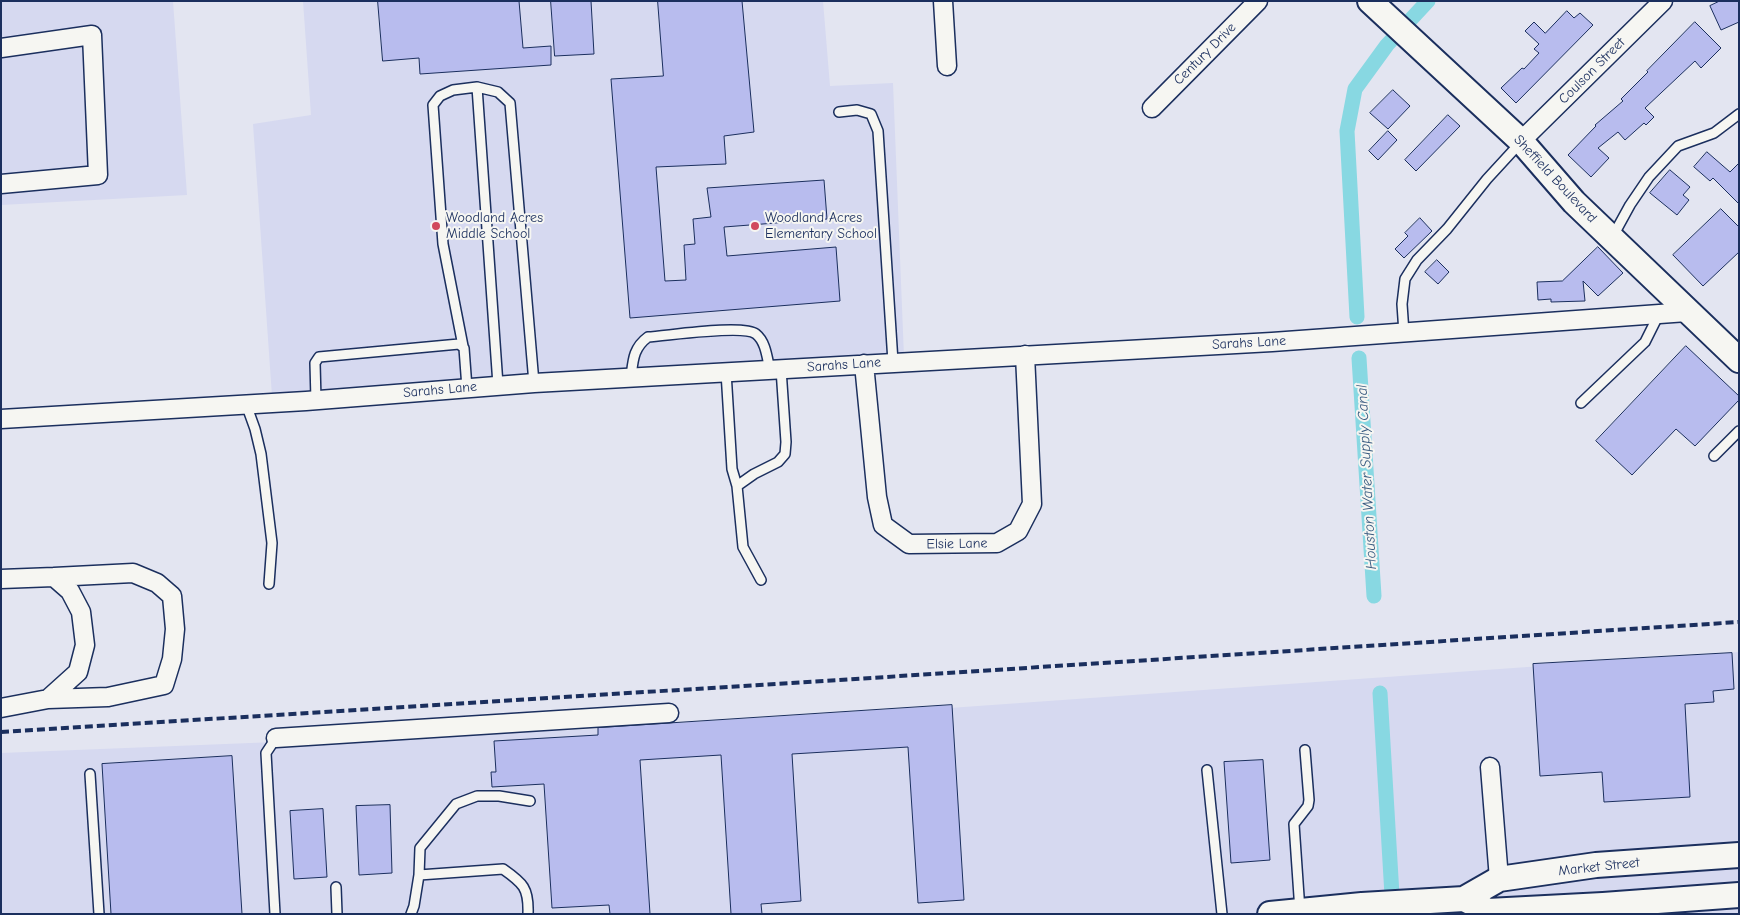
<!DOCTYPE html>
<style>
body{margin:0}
#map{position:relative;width:1740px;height:915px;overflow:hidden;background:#e3e5f1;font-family:"Comic Neue",sans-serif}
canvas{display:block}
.frame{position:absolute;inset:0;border:2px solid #1b2f5e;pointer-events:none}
</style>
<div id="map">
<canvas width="1740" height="915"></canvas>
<div class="frame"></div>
</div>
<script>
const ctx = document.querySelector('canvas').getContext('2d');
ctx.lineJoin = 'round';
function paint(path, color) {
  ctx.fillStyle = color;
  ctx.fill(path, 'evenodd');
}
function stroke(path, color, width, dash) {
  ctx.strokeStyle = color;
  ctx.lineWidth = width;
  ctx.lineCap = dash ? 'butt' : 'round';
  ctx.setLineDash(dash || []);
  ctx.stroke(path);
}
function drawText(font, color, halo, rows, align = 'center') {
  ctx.font = font + ' "Comic Neue",sans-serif';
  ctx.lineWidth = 4;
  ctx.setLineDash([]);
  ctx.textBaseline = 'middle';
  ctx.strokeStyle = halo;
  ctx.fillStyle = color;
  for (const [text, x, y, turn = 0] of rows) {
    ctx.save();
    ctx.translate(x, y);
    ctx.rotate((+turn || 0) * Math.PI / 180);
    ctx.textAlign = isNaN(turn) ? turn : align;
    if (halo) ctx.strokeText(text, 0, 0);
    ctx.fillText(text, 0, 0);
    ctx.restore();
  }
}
paint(new Path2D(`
 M1,1h172l14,194 -186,10z
 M303,1h520l7,85 63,-3 11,274 -632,39 -19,-272 58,-9z
 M1739,652v262h-1738v-161l723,-29z`), '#d6d9f0');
stroke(new Path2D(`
 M1357,317l-10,-186 8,-42 32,-44 41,-44
 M1359,358l15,238
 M1380,693l13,219`), '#88d8e2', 15);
const building = new Path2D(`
 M378,1h141l4,47 28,-2v19l-131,9 -1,-16 -36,3z
 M551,1h40l3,53 -39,2z
 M658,1h84l12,131 -30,4 2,28 -70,3 9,114 21,-1 -2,-35 11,-1 -2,-25 18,-2 -4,-29 117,-8 3,39 -103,8 3,29 109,-9 4,54 -210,17 -19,-239 52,-3z
 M1720,1h19v21l-18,8 -11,-24z
 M1567,11l7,7 6,-5 13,12 -77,78 -15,-15 21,-20 2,1 15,-16 -5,-4 5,-5 -14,-13 9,-9 11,11z
 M1695,22l26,26 -20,20 -6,-7 -50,47 9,9 -8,8 -2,-2 -19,17 -7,-8 -20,16 11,10 -18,19 -23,-22 28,-29 -1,-1 28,-24 -2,-2 27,-27 -1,-1z
 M1393,90l17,16 -22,23 -18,-16z
 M1448,115l12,11 -44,45 -11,-11z
 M1388,131l9,9 -19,20 -9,-9z
 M1707,152l23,20 9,-9v41l-26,-26 -3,3 -16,-14z
 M1670,170l20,17 -7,8 6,5 -12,15 -27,-22z
 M1721,209l18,18v25l-36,34 -30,-31z
 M1420,218l12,13 -28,27 -9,-9 13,-13 -3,-3z
 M1598,247l25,26 -25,23 -15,-15 2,20 -34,1v-3l-13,1 -1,-18 25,-1z
 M1437,260l12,12 -11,12 -13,-12z
 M1686,346l53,50v4l-44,46 -19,-17 -44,46 -36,-34z
 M1732,653l2,36 -21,2 1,11 -29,2 5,93 -86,5 -2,-30 -62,4 -7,-112z
 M952,705l12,195 -46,3 -10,-156 -116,7 9,147 -40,3 1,10h-31l-10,-159 -81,5 10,154h-40l-1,-9 -57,3 -8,-124 -52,3 -1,-15h5l-2,-31 104,-6v-7z
 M232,756l10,158h-131l-9,-150z
 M1263,760l7,100 -39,3 -7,-101z
 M390,805l2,68 -33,2 -3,-69z
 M323,809l4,68 -33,2 -4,-68z`);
paint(building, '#b8bcee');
stroke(building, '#1b2f5e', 1);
const lane = new Path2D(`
 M477,87l21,298
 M839,112l18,-2 14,4 7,17 15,231
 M1613,236l17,-31 19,-28 29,-31 36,-13 25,-19
 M1404,333l-2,-29 3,-25 12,-19 30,-31 40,-50 34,-37
 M463,346l-20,-102 -10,-139 7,-9 13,-6 24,-3 21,5 12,11 24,280
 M726,372l6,97 5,17 6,61 18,33
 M631,377c2,-16 2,-29 17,-40 19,-1 95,-13 108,-3 10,8 11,24 14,36
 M316,400l-1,-37 4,-6 140,-13 5,4 3,40
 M1581,403l64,-61 14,-28
 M246,404l9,25 6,25 11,89 -3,41
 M1714,456l25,-25
 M737,486l17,-12 24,-12 7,-8 1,-12 -5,-73
 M1207,770l15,144
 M90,774l9,140
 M419,875l84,-6c20,14 26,19 25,45
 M336,887l1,27
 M1300,911l-6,-87 14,-18 1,-6 -4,-50
 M275,914l-9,-161 10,-15
 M411,914l3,-8 5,-31 1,-27 36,-44 21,-8h22l31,5`);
const street = new Path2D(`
 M943,1l4,65
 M1,48l91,-13 6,140 -97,9
 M1152,108l106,-107
 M1521,141l142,-140
 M864,364l13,133 6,28 26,19 88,-1 21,-12 14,-27 -7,-149
 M1,419l305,-18 228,-18 738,-41 415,-30
 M1,579l53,-2 16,14 11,21 4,33 -7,27 -30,27 -47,9
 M48,699l60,-2 56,-12 8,-26 3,-30 -3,-33 -15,-13 -24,-10 -79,4
 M276,738l393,-25
 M1490,767l9,112`);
const secondary = new Path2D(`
 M1370,1l151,140 53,61 165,158
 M1464,899l24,12 115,-6 136,-10
 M1270,914l92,-9 102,-6 35,-20 97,-14 143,-10`);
stroke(lane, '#1b2f5e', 12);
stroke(street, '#1b2f5e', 21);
stroke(secondary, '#1b2f5e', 28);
stroke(lane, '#f6f6f2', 9);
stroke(street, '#f6f6f2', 18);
stroke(secondary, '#f6f6f2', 24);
stroke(new Path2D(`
 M1,732l838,-52 900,-58`), '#1b2f5e', 4, [8, 4]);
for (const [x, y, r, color] of [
 [436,226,5,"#d1495b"],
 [755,226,5,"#d1495b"]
]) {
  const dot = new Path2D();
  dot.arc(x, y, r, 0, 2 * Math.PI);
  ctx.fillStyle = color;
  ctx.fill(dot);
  stroke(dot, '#f6f6f2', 2);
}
drawText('14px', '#1b2f5e', '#f6f6f2', [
 ["Century Drive",1205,54,-45],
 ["Coulson Street",1592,71,-45],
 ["Sheffield Boulevard",1555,179,47],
 ["Sarahs Lane",1249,343,-3],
 ["Sarahs Lane",844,365,-4],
 ["Sarahs Lane",440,390,-5],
 ["Elsie Lane",957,544,-1],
 ["Market Street",1599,867,-6]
]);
drawText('14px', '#1b2f5e', '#f6f6f2', [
 ["Woodland Acres",446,218],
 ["Middle School",446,234],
 ["Woodland Acres",765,218],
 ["Elementary School",765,234]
], 'left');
drawText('italic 15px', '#36597f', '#f6f6f2', [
 ["Houston Water Supply Canal",1367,477,-93]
]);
</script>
